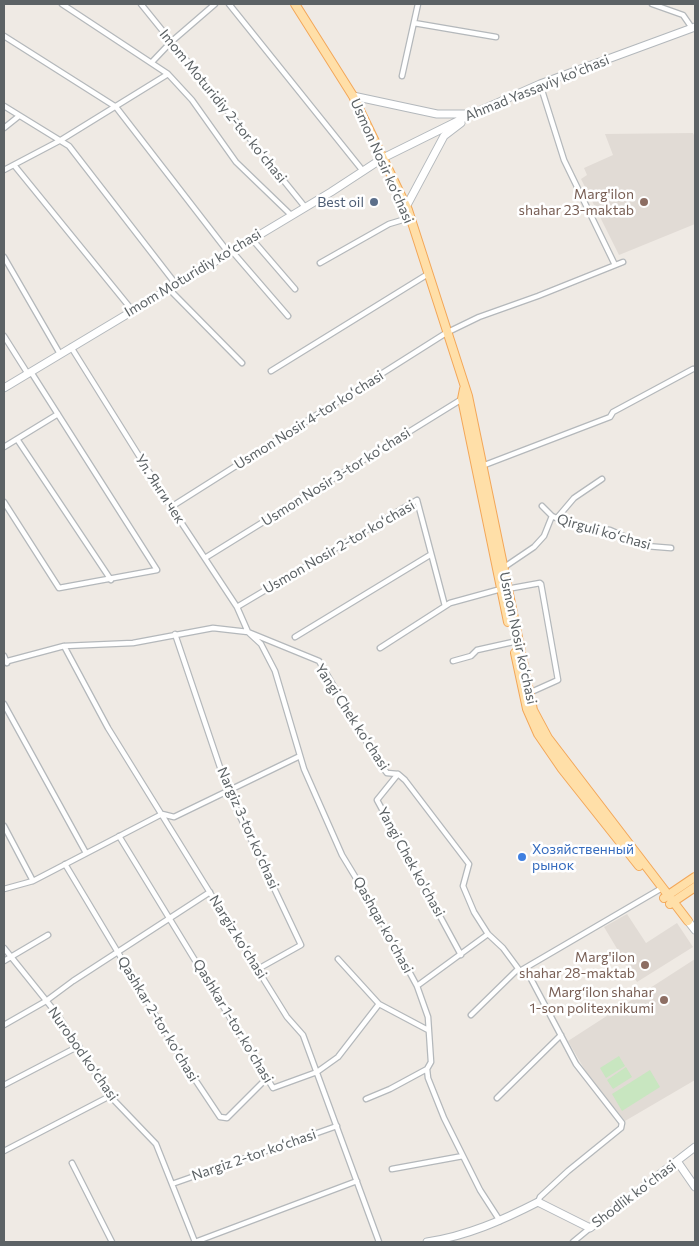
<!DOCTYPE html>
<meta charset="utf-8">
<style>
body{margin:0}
#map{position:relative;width:699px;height:1246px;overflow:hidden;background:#efeae4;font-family:Commissioner,sans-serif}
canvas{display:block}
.frame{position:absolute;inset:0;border:5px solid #5c6265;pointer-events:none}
</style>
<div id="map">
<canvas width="699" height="1246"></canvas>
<div class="frame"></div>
</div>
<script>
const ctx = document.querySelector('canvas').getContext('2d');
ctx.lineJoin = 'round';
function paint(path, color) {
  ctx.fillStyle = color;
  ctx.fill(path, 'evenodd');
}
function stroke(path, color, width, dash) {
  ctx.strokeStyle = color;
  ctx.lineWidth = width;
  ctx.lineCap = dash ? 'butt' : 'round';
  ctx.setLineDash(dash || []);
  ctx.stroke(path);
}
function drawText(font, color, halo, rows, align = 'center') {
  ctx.font = font + ' Commissioner,sans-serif';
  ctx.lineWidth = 5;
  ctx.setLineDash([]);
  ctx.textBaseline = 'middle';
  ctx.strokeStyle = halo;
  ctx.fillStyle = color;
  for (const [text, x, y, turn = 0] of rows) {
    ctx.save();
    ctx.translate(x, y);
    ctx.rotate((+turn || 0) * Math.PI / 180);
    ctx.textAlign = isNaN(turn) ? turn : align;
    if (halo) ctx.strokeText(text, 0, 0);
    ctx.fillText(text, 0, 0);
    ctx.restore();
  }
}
paint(new Path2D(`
 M693,133l2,4v87l-76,31 -38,-76 6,-4 -3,-7 29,-13 -8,-21z
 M627,914l19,29 31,-20 16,24 -56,35 -33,-55z
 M695,959v121l-70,41 -36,-44 -21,-36z`), '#e1dbd5');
paint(new Path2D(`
 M619,1056l6,10 -19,12 -6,-10z
 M626,1067l6,10 -19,12 -6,-9z
 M650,1070l10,17 -38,24 -10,-17z`), '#c8e6c0');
const street = new Path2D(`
 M62,4l106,70 24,26 44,62 55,53
 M141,4l164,203
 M229,4l134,167
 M652,4l31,11 9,13
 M414,23l82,14
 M4,36l112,71 112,145
 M152,62l19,-20 44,-38
 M402,76l16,-72
 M540,84l24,76 51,105
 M4,106l65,40 106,137
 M4,128l15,-12
 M14,165l118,145
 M4,170l57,-30 107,-66
 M251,238l44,51
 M231,250l57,66
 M4,257l56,97
 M320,263l69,-39 20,-6
 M169,289l73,74
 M4,336l24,38
 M71,347l100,160 66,100 11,25 13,12 14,27 29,98 38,86 37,61 38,70 11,31 3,45 -4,7 1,9 16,40 36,72 20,31
 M271,371l157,-97
 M17,439l94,141
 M4,447l54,-33
 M482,466l128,-49 3,-5 80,-43
 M4,502l55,86 98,-18 -126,-198
 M542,506l10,10
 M171,507l275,-174 33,-16 59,-21 85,-34
 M557,518l17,-20 28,-19
 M205,558l257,-159
 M503,568l31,-21 10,-11 8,-20 19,9 39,5 36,16 25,2
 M507,589l33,-6 1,1 17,96 -29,13
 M237,607l180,-107 28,106
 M175,634l53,157 73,154 -43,24
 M295,637l135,-82
 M64,646l44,82 179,289 16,18 76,207
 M380,648l70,-45 51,-14
 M4,656l3,7
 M453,661l18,-5 6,-6 36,-8
 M4,662l60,-16 69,-3 80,-15 35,4 71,29 60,102 8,10 11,1 7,6 64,84 -6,22 11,26 14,22 15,14 17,23 10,6 46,87 46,59 -1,5 -53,43 -28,26 -2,5
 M4,704l82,149
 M398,774l-21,26 84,155
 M4,826l29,55
 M119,836l154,252 44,-16 21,-15 41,-53 49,26
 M65,864l121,202 34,51 7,1 40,-40
 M4,889l29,-8 129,-67 12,3 126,-61
 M4,948l53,66 53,82 46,48 39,98
 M338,959l41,45
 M4,961l44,-26
 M520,971l142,-83
 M417,986l71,-52
 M471,1015l47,-46
 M4,1025l42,-24 27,-20 137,-89
 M4,1085l75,-39
 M497,1098l64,-63
 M366,1099l24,-10 37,-20
 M4,1151l106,-55
 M72,1163l40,79
 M392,1169l71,-13
 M172,1184l165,-58
 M195,1242l162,-61
 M573,1242l17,-14`);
const secondary = new Path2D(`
 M353,96l84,18h32
 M406,207l38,-71 17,-13
 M4,388l327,-196 52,-34 89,-44 68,-30 155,-57
 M688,921l7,9
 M677,1161l18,26
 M427,1242c40,-6 76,-22 111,-40l52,26 105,-81`);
const primary = new Path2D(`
 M295,4l58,92 55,114 60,186 65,314 15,28 140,183
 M464,389l-2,10 46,223
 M515,653l12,56 11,25 24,35 77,97
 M664,898l31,-21
 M670,904l25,-17`);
stroke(street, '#b4b8bb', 7);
stroke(secondary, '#b3b8bc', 9);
stroke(primary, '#f3a759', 10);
stroke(street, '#fff', 4.5);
stroke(secondary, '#fff', 7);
stroke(primary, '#ffdfa8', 8);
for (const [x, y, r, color] of [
 [374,202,5,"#5c6f8a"],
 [644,202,5,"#8d6e63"],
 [522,857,5,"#3f7fe0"],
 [645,965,5,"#8d6e63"],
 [664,1000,5,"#8d6e63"]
]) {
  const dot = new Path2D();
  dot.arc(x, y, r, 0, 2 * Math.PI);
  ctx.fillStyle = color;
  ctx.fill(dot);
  stroke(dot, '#fff', 2);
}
drawText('14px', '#5c6265', '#fff', [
 ["Ahmad Yassaviy ko'chasi",537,88,-22],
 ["Imom Moturidiy 2-tor koʻchasi",223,106,51],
 ["Usmon Nosir ko‘chasi",382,161,66],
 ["Imom Moturidiy koʻchasi",193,273,-31],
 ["Usmon Nosir 4-tor koʻchasi",309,420,-32],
 ["Usmon Nosir 3-tor koʻchasi",336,477,-32],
 ["Ул. Янги чек",160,489,57],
 ["Qirguli koʻchasi",604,532,16],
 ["Usmon Nosir 2-tor koʻchasi",339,547,-30],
 ["Usmon Nosir ko‘chasi",518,638,78],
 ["Yangi Chek koʻchasi",352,717,57],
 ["Nargiz 3-tor koʻchasi",248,828,66],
 ["Yangi Chek ko'chasi",411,862,61],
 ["Qashqar koʻchasi",383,925,61],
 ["Nargiz koʻchasi",238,937,58],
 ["Qashkar 2-tor koʼchasi",158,1019,59],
 ["Qashkar 1-tor koʼchasi",233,1021,59],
 ["Nurobod koʻchasi",83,1054,55],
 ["Nargiz 2-tor ko‘chasi",254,1155,-19],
 ["Shodlik koʻchasi",634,1194,-37]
]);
drawText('14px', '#785e54', '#fff', [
 ["Marg'ilon",634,194],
 ["shahar 23-maktab",634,210],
 ["Marg'ilon",635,957],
 ["shahar 28-maktab",635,973],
 ["Margʻilon shahar",654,992],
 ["1-son politexnikumi",654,1008]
], 'right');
drawText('14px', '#4e5e75', '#fff', [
 ["Best oil",364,202]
], 'right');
drawText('14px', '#366cbe', '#fff', [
 ["Хозяйственный",532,849],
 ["рынок",532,865]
], 'left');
</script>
